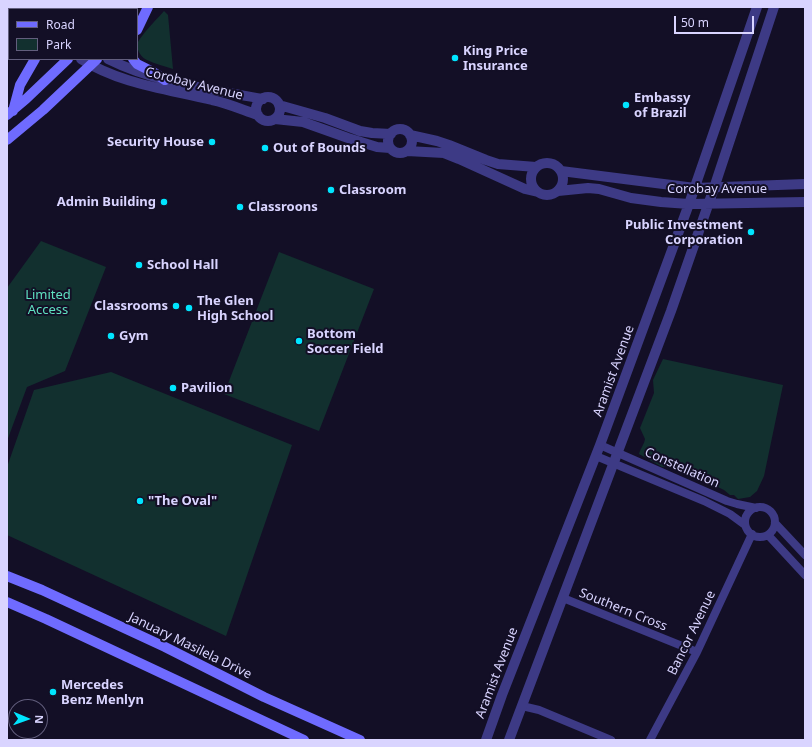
<!DOCTYPE html>
<style>
body{margin:0}
#map{position:relative;width:812px;height:747px;overflow:hidden;background:#130f26;font-family:"Noto Sans",sans-serif}
canvas{display:block}
.frame{position:absolute;inset:0;border:8px solid #d9d4ff;pointer-events:none}
.legend{position:absolute;left:8px;top:8px;width:130px;height:52px;box-sizing:border-box;background:#130f26;border:1px solid #625e7d;margin:0;padding:5px 7px;list-style:none;font-size:12px;color:#d9d4ff}
.legend li{display:flex;align-items:center;gap:8px;height:20px}
.legend b{width:20px;border:1px solid #625e7d}
.north{position:absolute;left:8px;top:699px;width:40px;height:40px;box-sizing:border-box;background:#130f26;border:1px solid #625e7d;border-radius:50%;rotate:92deg;font-size:11px;font-weight:700;line-height:16px;text-align:center;color:#d9d4ff}
.north::after{content:'';display:block;margin:auto;width:14px;height:18px;background:#00e5ff;clip-path:polygon(50% 0,100% 100%,50% 72%,0 100%)}
.scale{position:absolute;left:674px;top:16px;width:80px;height:18px;box-sizing:border-box;border:2px solid #d9d4ff;border-top:0;padding-left:5px;font-size:12px;line-height:14px;white-space:nowrap;color:#d9d4ff;-webkit-text-stroke:3px #130f26;paint-order:stroke}
</style>
<div id="map">
<canvas width="812" height="747"></canvas>
<div class="frame"></div>
<ul class="legend">
<li><b style="height:5px;background:#6f6bff"></b>Road</li>
<li><b style="height:11px;background:#12302f"></b>Park</li>
</ul>
<div class="north">N</div>
<div class="scale">50 m</div>
</div>
<script>
const ctx = document.querySelector('canvas').getContext('2d');
ctx.lineJoin = 'round';
function paint(path, color) {
  ctx.fillStyle = color;
  ctx.fill(path, 'evenodd');
}
function stroke(path, color, width, dash) {
  ctx.strokeStyle = color;
  ctx.lineWidth = width;
  ctx.lineCap = dash ? 'butt' : 'round';
  ctx.setLineDash(dash || []);
  ctx.stroke(path);
}
function drawText(font, color, halo, rows, align = 'center') {
  ctx.font = font + ' "Noto Sans",sans-serif';
  ctx.lineWidth = 4;
  ctx.setLineDash([]);
  ctx.textBaseline = 'middle';
  ctx.strokeStyle = halo;
  ctx.fillStyle = color;
  for (const [text, x, y, turn = 0] of rows) {
    ctx.save();
    ctx.translate(x, y);
    ctx.rotate((+turn || 0) * Math.PI / 180);
    ctx.textAlign = isNaN(turn) ? turn : align;
    if (halo) ctx.strokeText(text, 0, 0);
    ctx.fillText(text, 0, 0);
    ctx.restore();
  }
}
paint(new Path2D(`
 M164,11l4,4 5,54c-8,-3 -18,-5 -26,-9 -5,-2 -10,-9 -10,-15 1,-7 21,-27 27,-34z
 M41,241l65,26 -41,104 -38,16 -20,54v-153z
 M279,252l95,37 -55,142 -95,-37z
 M663,359l120,26 -19,91 -7,15 -7,6 -12,2 -4,-4h-4l-6,-5 -49,-24 -13,1 -23,-13c1,-5 5,-9 6,-15l-5,-11 14,-35 -1,-13z
 M111,372l181,73 -66,191 -219,-101v-68l27,-77z`), '#12302f');
stroke(new Path2D(`
 M600,445l127,56 10,3 19,4
 M596,456l108,45 26,13 15,11
 M745 522a15 15 0 1 1 30 0a15 15 0 1 1-30 0Z
 M775,523l30,32
 M768,535l37,40
 M563,598l134,54
 M522,706l17,4 72,30
 M650,740l47,-88 55,-118`), '#3d3a85', 8);
stroke(new Path2D(`
 M81,59c39,25 86,30 131,41 15,3 31,10 46,15
 M108,59c48,24 103,30 155,40
 M256 109a12 12 0 1 1 24 0a12 12 0 1 1-24 0Z
 M279,105l46,13 35,13 12,2 19,1
 M275,119l28,3 45,16 29,9 13,1
 M388 141a12 12 0 1 1 24 0a12 12 0 1 1-24 0Z
 M410,135l27,6 12,4 37,15 12,4 38,3
 M407,151l37,2 15,6 66,30 13,3
 M531 179a16 16 0 1 1 32 0a16 16 0 1 1-32 0Z
 M561,171l134,17 110,-4
 M558,191l30,-3 11,1 32,9 30,4 28,2 116,-2
 M486,740l16,-45 98,-250 89,-241 68,-197
 M509,740l162,-429 43,-123 60,-181`), '#3d3a85', 10);
stroke(new Path2D(`
 M35,7v2
 M47,7l4,2
 M118,9l2,-2
 M137,30l11,-23
 M133,59l4,5 16,8 12,8
 M13,111l7,-26 15,-26
 M7,115l19,-16 42,-40
 M7,140l36,-30 54,-51
 M7,576l35,14 123,57 99,50 96,43
 M7,602l39,17 258,121`), '#6f6bff', 10);
for (const [x, y, r, color] of [
 [455,58,4,"#00e5ff"],
 [626,105,4,"#00e5ff"],
 [212,142,4,"#00e5ff"],
 [265,148,4,"#00e5ff"],
 [331,190,4,"#00e5ff"],
 [164,202,4,"#00e5ff"],
 [240,207,4,"#00e5ff"],
 [751,232,4,"#00e5ff"],
 [139,265,4,"#00e5ff"],
 [176,306,4,"#00e5ff"],
 [189,308,4,"#00e5ff"],
 [111,336,4,"#00e5ff"],
 [299,341,4,"#00e5ff"],
 [173,388,4,"#00e5ff"],
 [140,501,4,"#00e5ff"],
 [53,692,4,"#00e5ff"]
]) {
  const dot = new Path2D();
  dot.arc(x, y, r, 0, 2 * Math.PI);
  ctx.fillStyle = color;
  ctx.fill(dot);
  stroke(dot, '#130f26', 1.5);
}
drawText('bold 13px', '#d9d4ff', '#130f26', [
 ["King Price",463,51],
 ["Insurance",463,66],
 ["Embassy",634,98],
 ["of Brazil",634,113],
 ["Security House",204,142,"right"],
 ["Out of Bounds",273,148],
 ["Classroom",339,190],
 ["Admin Building",156,202,"right"],
 ["Classroons",248,207],
 ["Public Investment",743,225,"right"],
 ["Corporation",743,240,"right"],
 ["School Hall",147,265],
 ["The Glen",197,301],
 ["High School",197,316],
 ["Classrooms",168,306,"right"],
 ["Bottom",307,334],
 ["Soccer Field",307,349],
 ["Gym",119,336],
 ["Pavilion",181,388],
 ["\"The Oval\"",148,501],
 ["Mercedes",61,685],
 ["Benz Menlyn",61,700]
], 'left');
drawText('13px', '#d9d4ff', '#130f26', [
 ["Corobay Avenue",194,84,14],
 ["Corobay Avenue",717,189],
 ["Aramist Avenue",614,371,-70],
 ["Constellation",682,468,24],
 ["Southern Cross",623,610,22],
 ["Bancor Avenue",692,633,-64],
 ["January Masilela Drive",190,646,26],
 ["Aramist Avenue",497,673,-69]
]);
drawText('13px', '#5fe0c0', '#130f26', [
 ["Limited",48,295],
 ["Access",48,310]
]);
</script>
